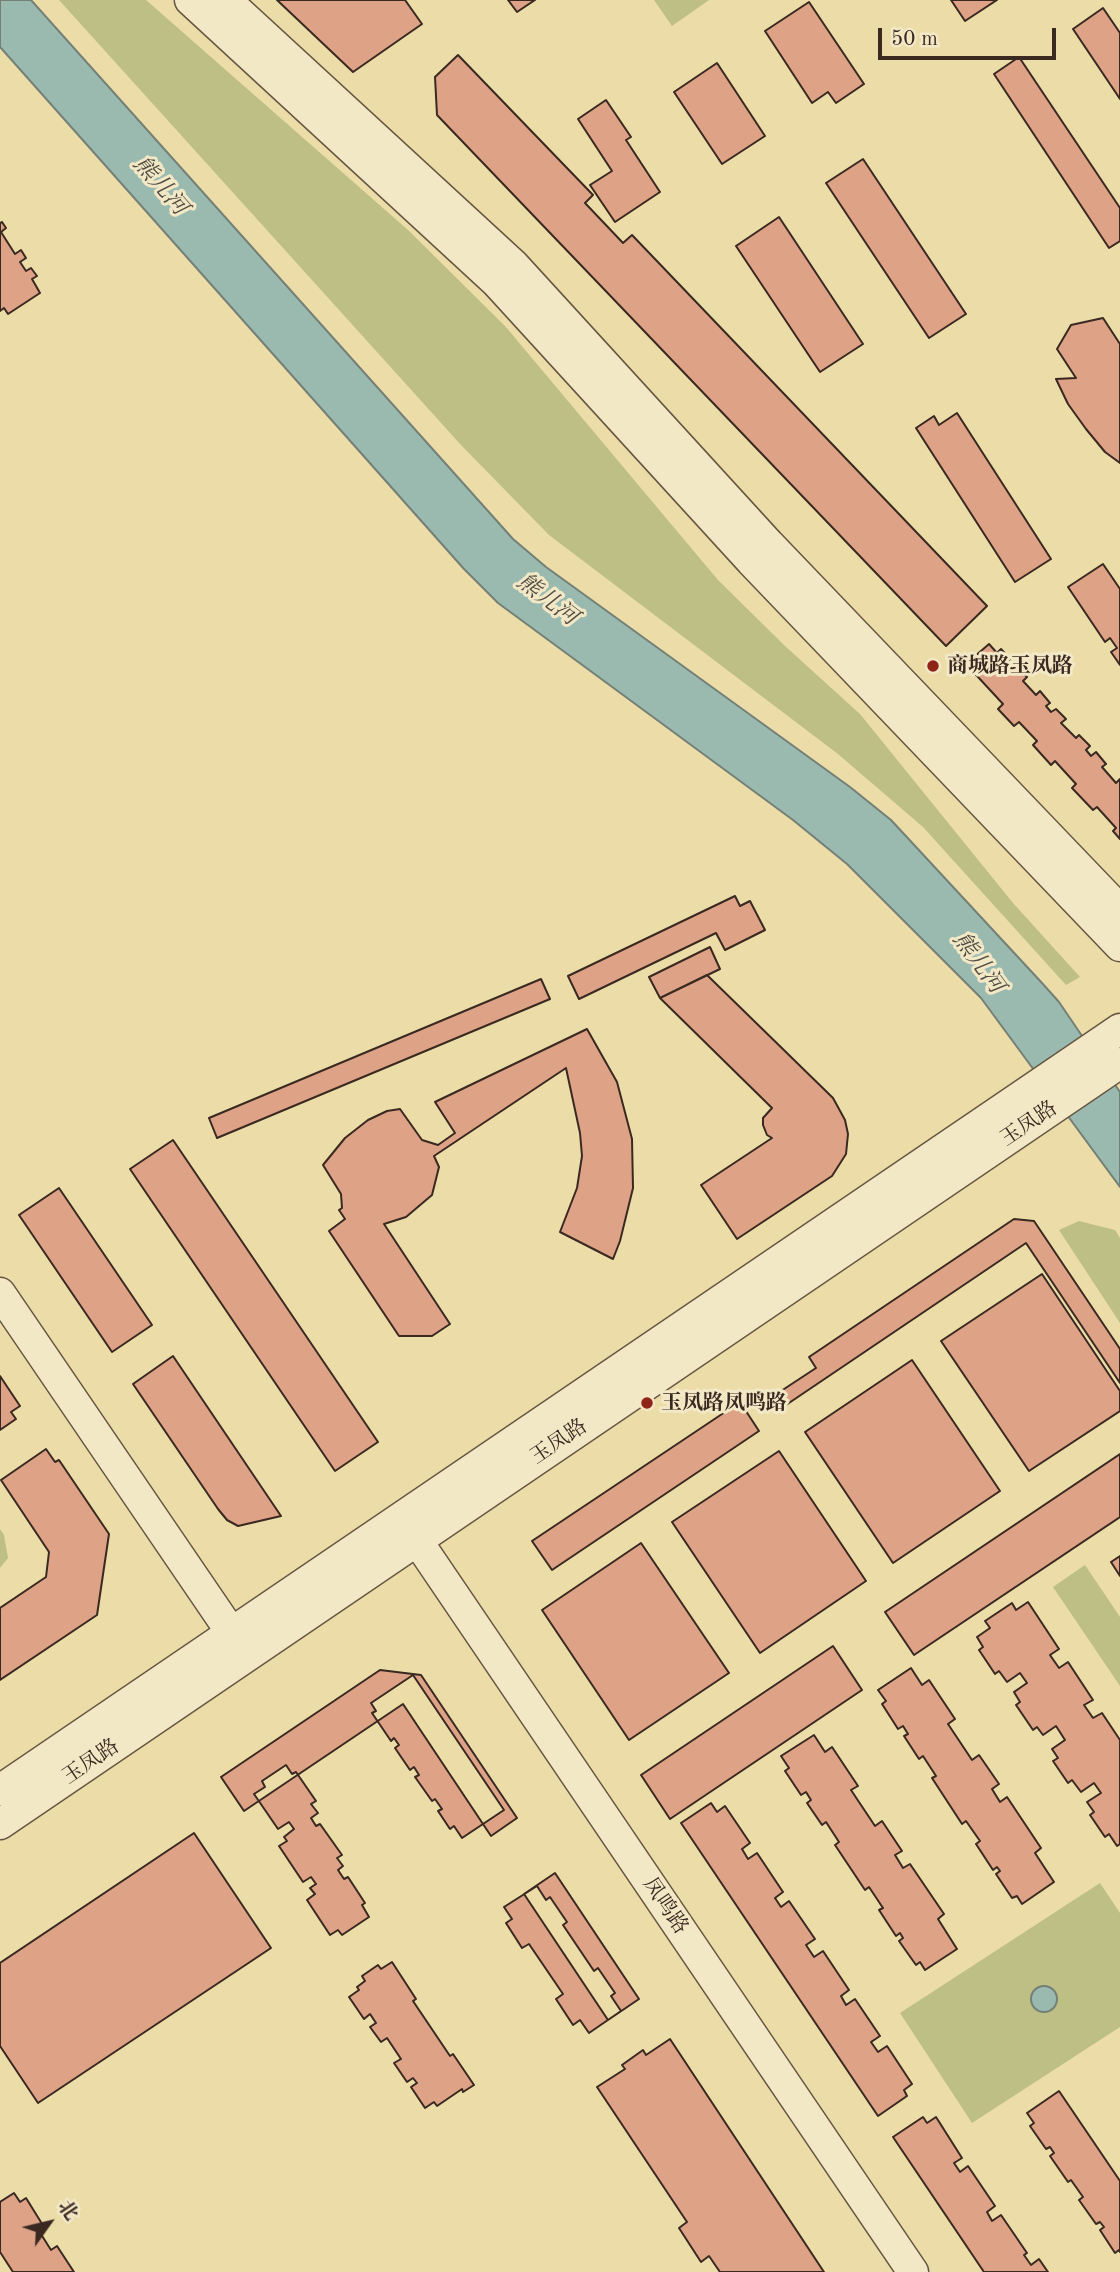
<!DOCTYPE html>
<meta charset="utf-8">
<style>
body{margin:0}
#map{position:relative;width:1120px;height:2272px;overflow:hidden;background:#ebdca8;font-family:"Old Standard TT","Noto Serif SC",serif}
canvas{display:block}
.north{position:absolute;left:14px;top:2188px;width:70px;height:70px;-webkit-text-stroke:5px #f2e8c6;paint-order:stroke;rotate:56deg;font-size:19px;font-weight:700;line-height:28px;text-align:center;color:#3a2920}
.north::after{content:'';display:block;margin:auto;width:24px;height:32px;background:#3a2920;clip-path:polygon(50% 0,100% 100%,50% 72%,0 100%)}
.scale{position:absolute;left:878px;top:28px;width:178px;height:32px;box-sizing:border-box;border:4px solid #3a2920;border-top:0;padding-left:9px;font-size:21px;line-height:24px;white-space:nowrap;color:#3a2920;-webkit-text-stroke:5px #f2e8c6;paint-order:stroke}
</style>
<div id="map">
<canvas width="1120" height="2272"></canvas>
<div class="north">北</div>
<div class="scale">50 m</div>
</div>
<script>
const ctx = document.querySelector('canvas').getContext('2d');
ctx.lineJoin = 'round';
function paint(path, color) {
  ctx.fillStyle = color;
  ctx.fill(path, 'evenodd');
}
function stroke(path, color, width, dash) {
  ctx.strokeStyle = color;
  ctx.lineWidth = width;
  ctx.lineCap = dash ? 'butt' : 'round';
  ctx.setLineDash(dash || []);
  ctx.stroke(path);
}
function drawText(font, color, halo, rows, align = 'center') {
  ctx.font = font + ' "Old Standard TT","Noto Serif SC",serif';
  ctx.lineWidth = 6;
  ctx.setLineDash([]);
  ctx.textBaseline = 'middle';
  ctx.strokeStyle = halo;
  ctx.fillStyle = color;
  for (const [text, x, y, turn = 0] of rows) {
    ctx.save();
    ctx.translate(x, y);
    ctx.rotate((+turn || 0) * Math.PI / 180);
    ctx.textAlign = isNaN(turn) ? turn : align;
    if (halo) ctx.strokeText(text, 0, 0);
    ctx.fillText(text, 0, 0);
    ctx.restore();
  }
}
paint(new Path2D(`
 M59,0h87l262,230 97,96 213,254 67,66 75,68 153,189 67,74 -14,8 -143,-158 -85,-73 -289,-219 -88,-90z
 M654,0h55l-37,26z
 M1079,1221l36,9 5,8v85l-61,-93z
 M0,1529l4,6 4,23 -8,10z
 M1085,1565l35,52v69l-67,-99z
 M1100,1883l20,30v114l-148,96 -72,-110z`), '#bdbf84');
const water = new Path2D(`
 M0,0h31l482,539 33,28 304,220 41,33 151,163 17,19 61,90v95l-139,-189 -134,-134 -54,-44 -295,-217 -34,-34 -464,-522z
 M1031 1999a13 13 0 1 1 26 0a13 13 0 1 1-26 0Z`);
paint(water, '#9abab0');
stroke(water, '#748076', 2);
const building = new Path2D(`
 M277,0h128l17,24 -69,48z
 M508,0h27l-18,12z
 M951,0h46l-32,21z
 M809,2l55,82 -28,19 -8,-11 -16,11 -47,-72z
 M1103,8l17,25v66l-47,-70z
 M458,55l135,140 -8,8 38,40 9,-8 355,371 -41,40 -509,-531 -2,-38z
 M1019,57l101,151v33l-11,7 -115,-174z
 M717,63l48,73 -43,28 -48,-72z
 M606,100l25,37 -5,3 34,52 -45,30 -25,-37 22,-14 -34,-52z
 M863,159l103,155 -37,24 -103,-155z
 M779,217l84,127 -43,28 -84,-126z
 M2,222l4,6 -5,4 14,22 6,-4 5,8 -6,4 6,9 5,-3 6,8 -5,3 8,14 -32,21 -4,-6 -4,3v-88z
 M1103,318l17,26v119l-15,-11 -19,-23 -18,-25 -12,-25 20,-1 -19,-29 14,-24z
 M957,413l94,146 -36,23 -99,-154 18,-12 5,9z
 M1103,564l17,25v76l-9,-13 6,-4 -7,-10 -5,4 -37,-55z
 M989,644l8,9 4,-4 9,10 -4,4 6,6 4,-3 11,11 -4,4 13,14 4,-4 10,12 -4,3 5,6 5,-3 10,10 -5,4 15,15 3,-3 11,11 -4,4 5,6 5,-4 10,12 -4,3 14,16 4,-4v60l-7,-8 3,-3 -19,-21 -4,3 -21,-22 4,-4 -21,-23 -4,4 -18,-20 4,-4 -18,-19 -5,4 -16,-17 5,-5 -37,-40z
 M735,896l5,10 10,-5 15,29 -40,20 -9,-17 -137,66 -11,-23z
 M710,947l10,22 -60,29 -11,-21z
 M707,975l126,123 12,22 3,14 -2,20 -14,22 -95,63 -36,-54 71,-47 -5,-3 -4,-10v-7l9,-10 -112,-110z
 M541,979l9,20 -333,139 -8,-20z
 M587,1029l30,53 15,57 1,49 -13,53 -7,18 -53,-27 17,-44 5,-32 -2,-23 -14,-65 -132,88 5,11 -7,28 -26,22 -22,7 66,100 -18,12h-33l-70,-105 16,-12 -6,-9 3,-2 -1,-14 -18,-29 22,-27 23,-18 19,-9 13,-2 22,31 16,5 17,-12 -20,-31z
 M173,1140l205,302 -43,29 -205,-302z
 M59,1188l93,137 -40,27 -93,-137z
 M1014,1219l20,2 86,128v34l-94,-140 -240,162 -8,-12 38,-25 -7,-11z
 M1042,1274l78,117v20l-91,60 -88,-130z
 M173,1356l108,160 -43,10 -11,-6 -9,-11 -85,-125z
 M912,1360l88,131 -107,72 -88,-131z
 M0,1376l20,30 -9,6 5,7 -16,11z
 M740,1402l19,29 -207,139 -20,-29z
 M46,1449l9,13 4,-2 50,74 -12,81 -97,65v-72l46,-31 3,-25 -48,-72z
 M779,1451l87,130 -106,72 -88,-131z
 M1120,1454v63l-206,138 -29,-43z
 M641,1543l88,130 -100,67 -87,-130z
 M1120,1556v20l-9,-14z
 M1028,1602l31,47 -9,6 9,13 9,-6 25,38 -9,5 9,13 9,-5 18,27v104l-3,2 -8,-12 -4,3 -15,-22 4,-3 -7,-10 14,-9 -7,-10 -13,9 -9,-12 -4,3 -15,-22 5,-3 -6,-9 13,-9 -9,-14 -13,9 -6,-8 -4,3 -17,-25 4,-3 -6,-10 13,-9 -7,-10 -13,9 -8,-11 -4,3 -16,-24 4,-3 -6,-10 13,-9 -5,-7 27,-18 4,7z
 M833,1646l29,44 -192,129 -29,-44z
 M911,1668l11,17 7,-5 26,39 -7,5 24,36 7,-5 20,29 -7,5 8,13 7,-5 34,51 -6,5 19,29 -32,22 -5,-8 -5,2 -16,-24 4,-3 -3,-4 -4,3 -17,-26 4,-3 -14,-20 -4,3 -30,-46 4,-2 -13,-20 -4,3 -15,-23 4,-2 -5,-8 -5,3 -16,-25 4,-3 -8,-11z
 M380,1670l41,5 96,143 -26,18 -88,-132 -159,107 -23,-34z
 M413,1675l91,135 -42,28 -8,-12 -4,3 -12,-18 4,-2 -7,-10 -3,2 -17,-24 4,-2 -5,-8 -4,3 -15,-22 4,-3 -5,-7 -3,3 -19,-28 4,-2 -5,-8z
 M814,1735l11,17 7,-5 26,39 -7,4 24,36 7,-5 20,30 -7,4 8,13 7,-4 34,50 -6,5 19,30 -32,21 -5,-8 -4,3 -17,-24 4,-3 -3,-5 -4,3 -17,-26 4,-2 -14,-21 -4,3 -30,-45 4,-3 -13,-20 -4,3 -15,-22 4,-3 -5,-8 -5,3 -16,-24 4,-3 -8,-12z
 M286,1765l6,9 4,-2 20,29 -5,3 7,9 -7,5 5,8 4,-2 22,31 -5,3 6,8 -5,4 6,9 4,-2 17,26 -3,2 7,12 -27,18 -4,-5 -8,5 -23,-35 8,-6 -5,-6 6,-4 -5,-7 -8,5 -24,-36 8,-5 -3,-4 10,-8 -5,-7 -11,7 -24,-35 11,-7 -3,-6z
 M711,1803l6,9 8,-6 25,37 -8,6 6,10 9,-6 26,39 -8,6 6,9 8,-6 26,38 -9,6 8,12 9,-6 26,39 -8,6 5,9 9,-6 25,37 -9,6 7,10 9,-6 25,38 -8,6 3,6 -29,20 -197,-293z
 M194,1833l77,115 -233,155 -38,-57v-83z
 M555,1873l84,126 -31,21 -84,-126z
 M537,1886l9,14 4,-3 17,25 -4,3 31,46 4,-3 17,25 -4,3 10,15 -32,22 -9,-13 -7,5 -17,-26 7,-5 -34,-50 -7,4 -16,-25 6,-4 -8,-12z
 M392,1962l24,37 -3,2 37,55 3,-2 21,31 -11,7 -1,-3 -25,17 -3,-4 -9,6 -14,-21 6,-4 -4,-5 -6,4 -13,-19 7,-4 -14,-21 -6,4 -11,-15 6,-4 -6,-9 -6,5 -15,-22 10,-7 -2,-3 8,-6 -3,-5 16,-11 3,4z
 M670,2039l154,233h-104l-11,-16 -8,6 -22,-34 8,-6 -90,-135 28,-18 -3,-4 21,-15 3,5z
 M1059,2091l61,90v71l-1,-2 -4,3 -15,-23 4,-3 -4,-5 -4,2 -17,-24 4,-3 -12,-17 -3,2 -18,-26 4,-3 -4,-6 -4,2 -16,-23 4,-3 -7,-10z
 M923,2117l4,6 9,-6 26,41 -8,5 6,9 8,-6 27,40 -8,6 5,9 9,-6 26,38 -3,2 7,10 8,-6 9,13h-64l-91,-135z
 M14,2193l6,9 6,-4 18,29 -5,4 12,19 6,-4 17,26h-61l-13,-20v-50z`);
paint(building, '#dea387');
stroke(building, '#3a2920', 2);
const minor = new Path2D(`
 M190,0l306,282 255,279 369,385
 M226,0l288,265 255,279 351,366
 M0,1293l231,339
 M416,1539l497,733
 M0,1790l1120,-761
 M0,1824l1120,-761`);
stroke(minor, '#665642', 33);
stroke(minor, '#f2e8c6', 30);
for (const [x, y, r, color] of [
 [933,666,7,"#8f2418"],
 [647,1403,7,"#8f2418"]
]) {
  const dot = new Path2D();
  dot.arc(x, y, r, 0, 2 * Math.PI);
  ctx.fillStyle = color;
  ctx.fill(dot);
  stroke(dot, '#f2e8c6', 2.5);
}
drawText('bold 21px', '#3a2920', '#f2e8c6', [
 ["商城路玉凤路",947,666],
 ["玉凤路凤鸣路",661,1403]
], 'left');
drawText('21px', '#3a2920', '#f2e8c6', [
 ["玉凤路",1029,1124,-34],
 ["玉凤路",559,1442,-34],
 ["玉凤路",91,1762,-34],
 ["凤鸣路",665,1906,56]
]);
drawText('italic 23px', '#524d44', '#f2e8c6', [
 ["熊儿河",160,186,49],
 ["熊儿河",547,600,37],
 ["熊儿河",978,963,54]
]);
</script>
